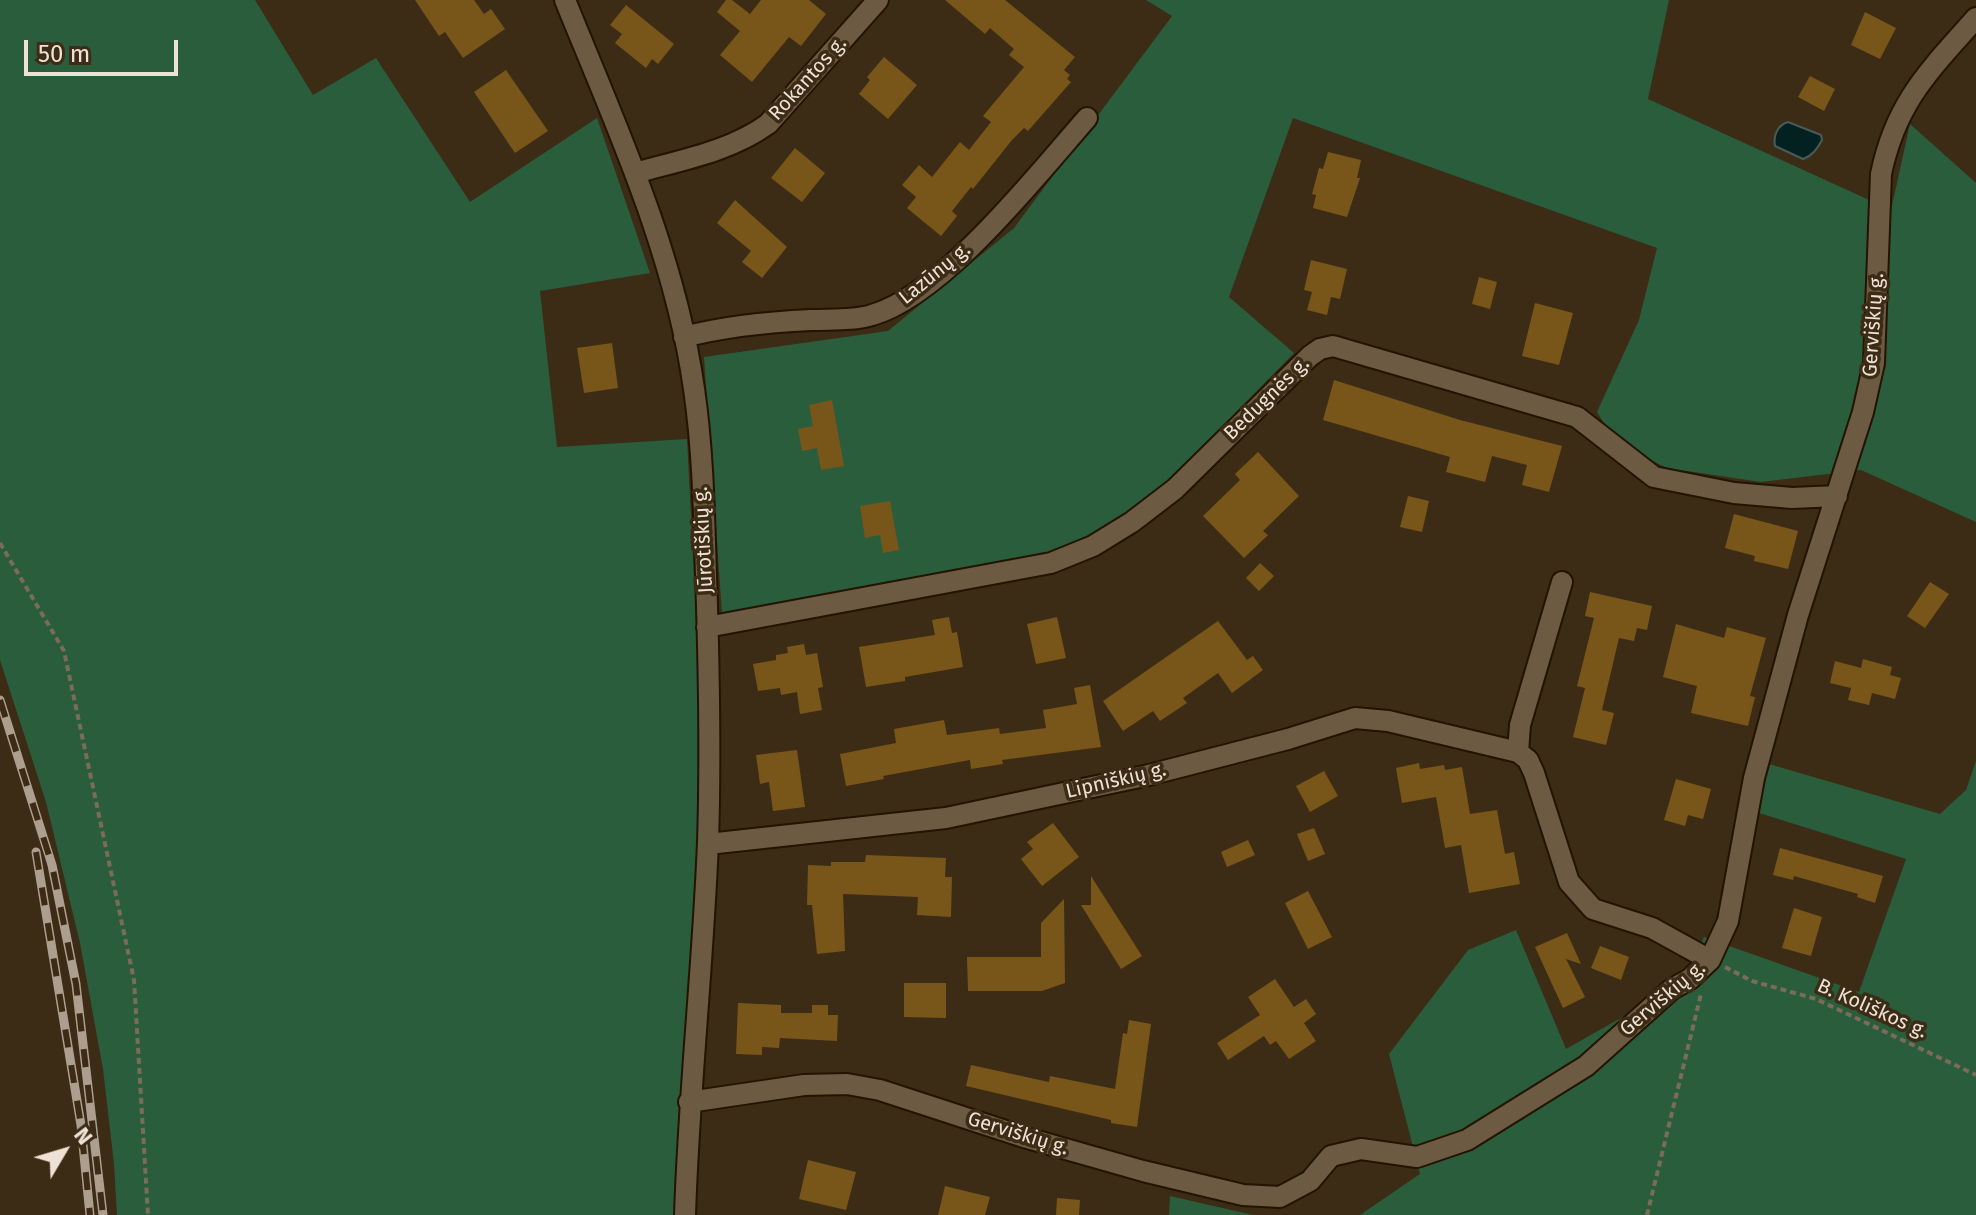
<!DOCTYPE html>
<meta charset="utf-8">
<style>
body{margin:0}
#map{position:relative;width:1976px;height:1215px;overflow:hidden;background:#3c2c16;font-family:"Fira Sans",sans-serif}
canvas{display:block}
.north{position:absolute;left:24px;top:1111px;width:80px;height:80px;-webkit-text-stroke:6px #3c2c16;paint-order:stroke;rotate:52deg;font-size:22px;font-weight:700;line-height:32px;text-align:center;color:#ede2d5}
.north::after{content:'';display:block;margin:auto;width:28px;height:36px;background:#ede2d5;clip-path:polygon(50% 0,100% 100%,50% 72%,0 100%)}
.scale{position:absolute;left:24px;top:40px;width:154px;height:36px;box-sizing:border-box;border:4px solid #ede2d5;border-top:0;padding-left:10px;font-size:24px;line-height:28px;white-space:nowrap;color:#ede2d5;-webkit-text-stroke:6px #3c2c16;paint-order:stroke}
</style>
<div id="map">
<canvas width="1976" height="1215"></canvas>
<div class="north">N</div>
<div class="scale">50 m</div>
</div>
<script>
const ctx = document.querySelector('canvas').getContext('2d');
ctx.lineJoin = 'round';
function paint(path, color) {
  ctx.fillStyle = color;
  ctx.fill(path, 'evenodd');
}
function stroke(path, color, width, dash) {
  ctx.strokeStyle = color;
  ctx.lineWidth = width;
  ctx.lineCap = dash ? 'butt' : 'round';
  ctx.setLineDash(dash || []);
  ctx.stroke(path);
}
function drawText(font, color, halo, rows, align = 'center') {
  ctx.font = font + ' "Fira Sans",sans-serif';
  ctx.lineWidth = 7;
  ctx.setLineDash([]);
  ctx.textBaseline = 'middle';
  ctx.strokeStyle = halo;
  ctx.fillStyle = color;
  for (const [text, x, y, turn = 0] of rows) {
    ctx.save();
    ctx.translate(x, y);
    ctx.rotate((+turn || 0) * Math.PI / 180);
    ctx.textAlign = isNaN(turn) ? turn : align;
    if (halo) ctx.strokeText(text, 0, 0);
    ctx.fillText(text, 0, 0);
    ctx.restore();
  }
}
paint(new Path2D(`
 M0,0h255l58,95 63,-37 94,144 127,-84 53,155 -110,18 17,156 130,-8 11,214 -1,185 -19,377h-561l-3,-51 -11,-95 -23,-126 -34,-141 -46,-142z
 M1146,0h523l-21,99 243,111 19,-86 66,59v339l-115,-52 -100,12 -94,-14 -29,-14 -31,-26 -10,-16 42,-92 18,-72 -364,-130 -64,179 65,56 -127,130 -63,49 -61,24 -321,57 -18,-256 184,-26 126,-103 158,-212z
 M1976,761v454h-616l60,-41 -31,-120 79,-104 48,-20 50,119 76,-43 50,-43 12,-26 155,55 47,-133 -150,-47 13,-48 171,50 26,-24z
 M1170,1196l83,19h-84z`), '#2a5d3c');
const water = new Path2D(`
 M1788,122l33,13 1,5c-5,9 -10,16 -19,19l-28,-13c-2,-11 3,-21 13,-24z`);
paint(water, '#032121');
stroke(water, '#495b57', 2);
paint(new Path2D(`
 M415,0h59l10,14 7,-5 14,20 -42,29 -18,-26 -6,4z
 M726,0h6l18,14 11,-14h48l17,14 -25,32 -12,-9 -37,45 -32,-27 20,-24 -23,-19z
 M945,0h60l70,57 -11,13 6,5 -3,4 4,3 -43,49 -4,-3 -12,12 -39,49 -2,-2 -19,24 5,5 -16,20 -34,-28 9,-11 -14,-12 17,-20 13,12 28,-35 9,8 22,-28 -8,-6 41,-49 -15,-12 5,-6 -24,-21 -5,6z
 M626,5l48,39 -16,20 -6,-5 -6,9 -31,-25 7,-9 -12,-9z
 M1865,12l31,16 -16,31 -29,-14z
 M884,57l33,28 -29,34 -29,-25 11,-14 -3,-3z
 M506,70l42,61 -33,22 -41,-61z
 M1810,76l25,13 -11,22 -26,-14z
 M795,148l30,25 -23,29 -31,-24z
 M1328,152l33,8 -4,18h3l-13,39 -34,-9 3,-13 -4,-1 7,-26 4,1z
 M735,200l52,47 -25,31 -20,-16 9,-11 -34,-28z
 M1311,260l36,9 -7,30 -9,-2 -4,18 -20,-5 5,-18 -8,-2z
 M1479,277l18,5 -7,27 -18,-5z
 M1535,303l38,10 -14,52 -37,-9z
 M612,343l6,45 -34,5 -7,-45z
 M1334,380l126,40 102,26 -13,46 -27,-7 5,-20 -35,-9 -7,26 -39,-10 4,-15 -127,-37z
 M832,400l12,66 -23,4 -4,-22 -15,3 -4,-22 15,-3 -4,-21z
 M1258,452l41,44 -36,35 5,4 -24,23 -41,-42 37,-36 -5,-6z
 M1408,496l21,5 -7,31 -22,-5z
 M890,501l9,49 -16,3 -3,-18 -15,3 -5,-32z
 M1734,514l64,17 -10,38 -34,-8 1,-5 -30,-8z
 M1260,563l14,13 -15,15 -13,-13z
 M1930,582l19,12 -24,34 -18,-12z
 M1590,592l62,14 -5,24 -10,-2 -3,13 -15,-3 -17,72 12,3 -8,32 -33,-8 12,-49 -8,-2 17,-68 -9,-2z
 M949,617l3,16 5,-1 6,35 -58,10v4l-39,6 -7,-40 76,-12 -3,-15z
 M1057,617l9,41 -30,6 -9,-40z
 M1218,621l29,39 6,-4 10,14 -31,23 -14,-20 -35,25 4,5 -27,18 -7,-10 -30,20 -20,-30z
 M1676,624l48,14 3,-11 39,11 -16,58 5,1 -7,29 -57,-13 6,-27 -34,-9z
 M804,644l2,11 11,-2 6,34 -5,1 4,22 -22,4 -3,-22 -16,3 -1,-7 -22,3 -5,-27 23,-4v-5l12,-2 -1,-6z
 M1863,659l29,8 -2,8 11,3 -6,21 -23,-6 -3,12 -21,-5 3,-12 -21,-5 5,-22 26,7z
 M1090,685l11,62 -99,13 1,4 -32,5 -1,-9 -87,16 1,3 -38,7 -6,-32 56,-11 -2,-14 50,-9 3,15 52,-7 1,6 46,-6 -3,-18 34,-6 -3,-16z
 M797,750l8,57 -32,4 -4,-29 -9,2 -4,-29z
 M1419,763l1,6 24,-4 1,5 17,-3 8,47 27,-4 8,44 9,-2 6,32 -51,9 -8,-48 -16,3 -9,-51 -34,6 -6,-35z
 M1324,771l14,25 -28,16 -14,-26z
 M1676,779l35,10 -8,30 -15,-4 -3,11 -21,-6z
 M1053,823l26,34 -37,29 -21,-27 12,-10 -6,-7z
 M1314,828l11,26 -17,7 -11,-27z
 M1248,840l7,15 -28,12 -6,-15z
 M1780,848l103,28 -8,27 -18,-6 1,-3 -64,-18 -1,4 -20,-5z
 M866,855l80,3 -1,19h7l-1,40 -34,-2 1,-18 -75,-3 2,57 -28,3 -5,-49h-5l1,-40 23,1v-4h34z
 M1091,876l51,80 -21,13 -40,-64h10z
 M1308,891l24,46 -24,12 -23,-46z
 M1064,899l1,84 -23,8h-74l-1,-34h74v-34z
 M1794,908l28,9 -11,39 -29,-8z
 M1567,933l14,31 -15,-5 19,38 -22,11 -28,-61z
 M1600,946l29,11 -8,23 -30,-12z
 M1275,979l19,28 12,-8 10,15 -12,9 12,18 -27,18 -13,-18 -6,4 -6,-9 -36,24 -11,-17 43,-28 -12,-18z
 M904,983h42v35l-42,-1z
 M738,1003l43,2v8h31v-8h16v10h10l-1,26 -57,-3 -1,10 -17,-1v8l-26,-1z
 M1129,1020l22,4 -14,103 -26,-4v-3l-145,-34 5,-21 78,17 1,-6 65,13 8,-56 4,1z
 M808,1160l48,12 -10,38 -47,-11z
 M945,1186l45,11 -5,18h-47z
 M1057,1198l23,2 -1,15h-23z`), '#785619');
const street = new Path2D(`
 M565,0c51,126 110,253 129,389 9,61 10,124 12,186 3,89 5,178 2,267 -5,125 -19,249 -23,373
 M635,173c46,-13 94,-21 133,-49l110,-124
 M684,337c42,-11 83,-15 127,-17 19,-1 42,1 61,-5 71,-20 165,-140 215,-197
 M1562,582l-42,143 -2,27 10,8 6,13 35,109 24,27 59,19 58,32
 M707,627l344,-64 42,-17 39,-24 43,-33 135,-133 10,-7 13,-3 244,71 77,60 80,16 58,5 45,-2
 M708,844l238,-26 203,-43 139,-36 67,-21 33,3 130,31
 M689,1102l115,-17 43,-1 33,6 147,48 116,33 100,24 37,2 30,-16 21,-25 30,-7 56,8 50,-17 119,-74 86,-77 18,-10 20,-19 18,-39 26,-143 44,-163 65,-203 11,-49 7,-189c15,-72 48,-103 95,-156`);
stroke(street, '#231401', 24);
stroke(new Path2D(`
 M0,543l64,108 70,329 14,235
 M1725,967l27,14 64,18 160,76
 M1647,1215l54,-221`), '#7a6c59', 4, [6, 4]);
stroke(street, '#6d5a43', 20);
const rail = new Path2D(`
 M0,700l52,165 24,119 27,231
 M36,852l45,273 9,90`);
stroke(rail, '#ac9f8f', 9);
stroke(rail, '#3c2c16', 6, [18]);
drawText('20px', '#ede2d5', '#3c2c16', [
 ["Rokantos g.",808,79,-48],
 ["Lazūnų g.",935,274,-39],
 ["Gerviškių g.",1874,325,-86],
 ["Bedugnės g.",1267,399,-44],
 ["Jūrotiškių g.",704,540,-93],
 ["Lipniškių g.",1116,781,-13],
 ["Gerviškių g.",1663,999,-40],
 ["B. Koliškos g.",1872,1009,24],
 ["Gerviškių g.",1018,1134,17]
]);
</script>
